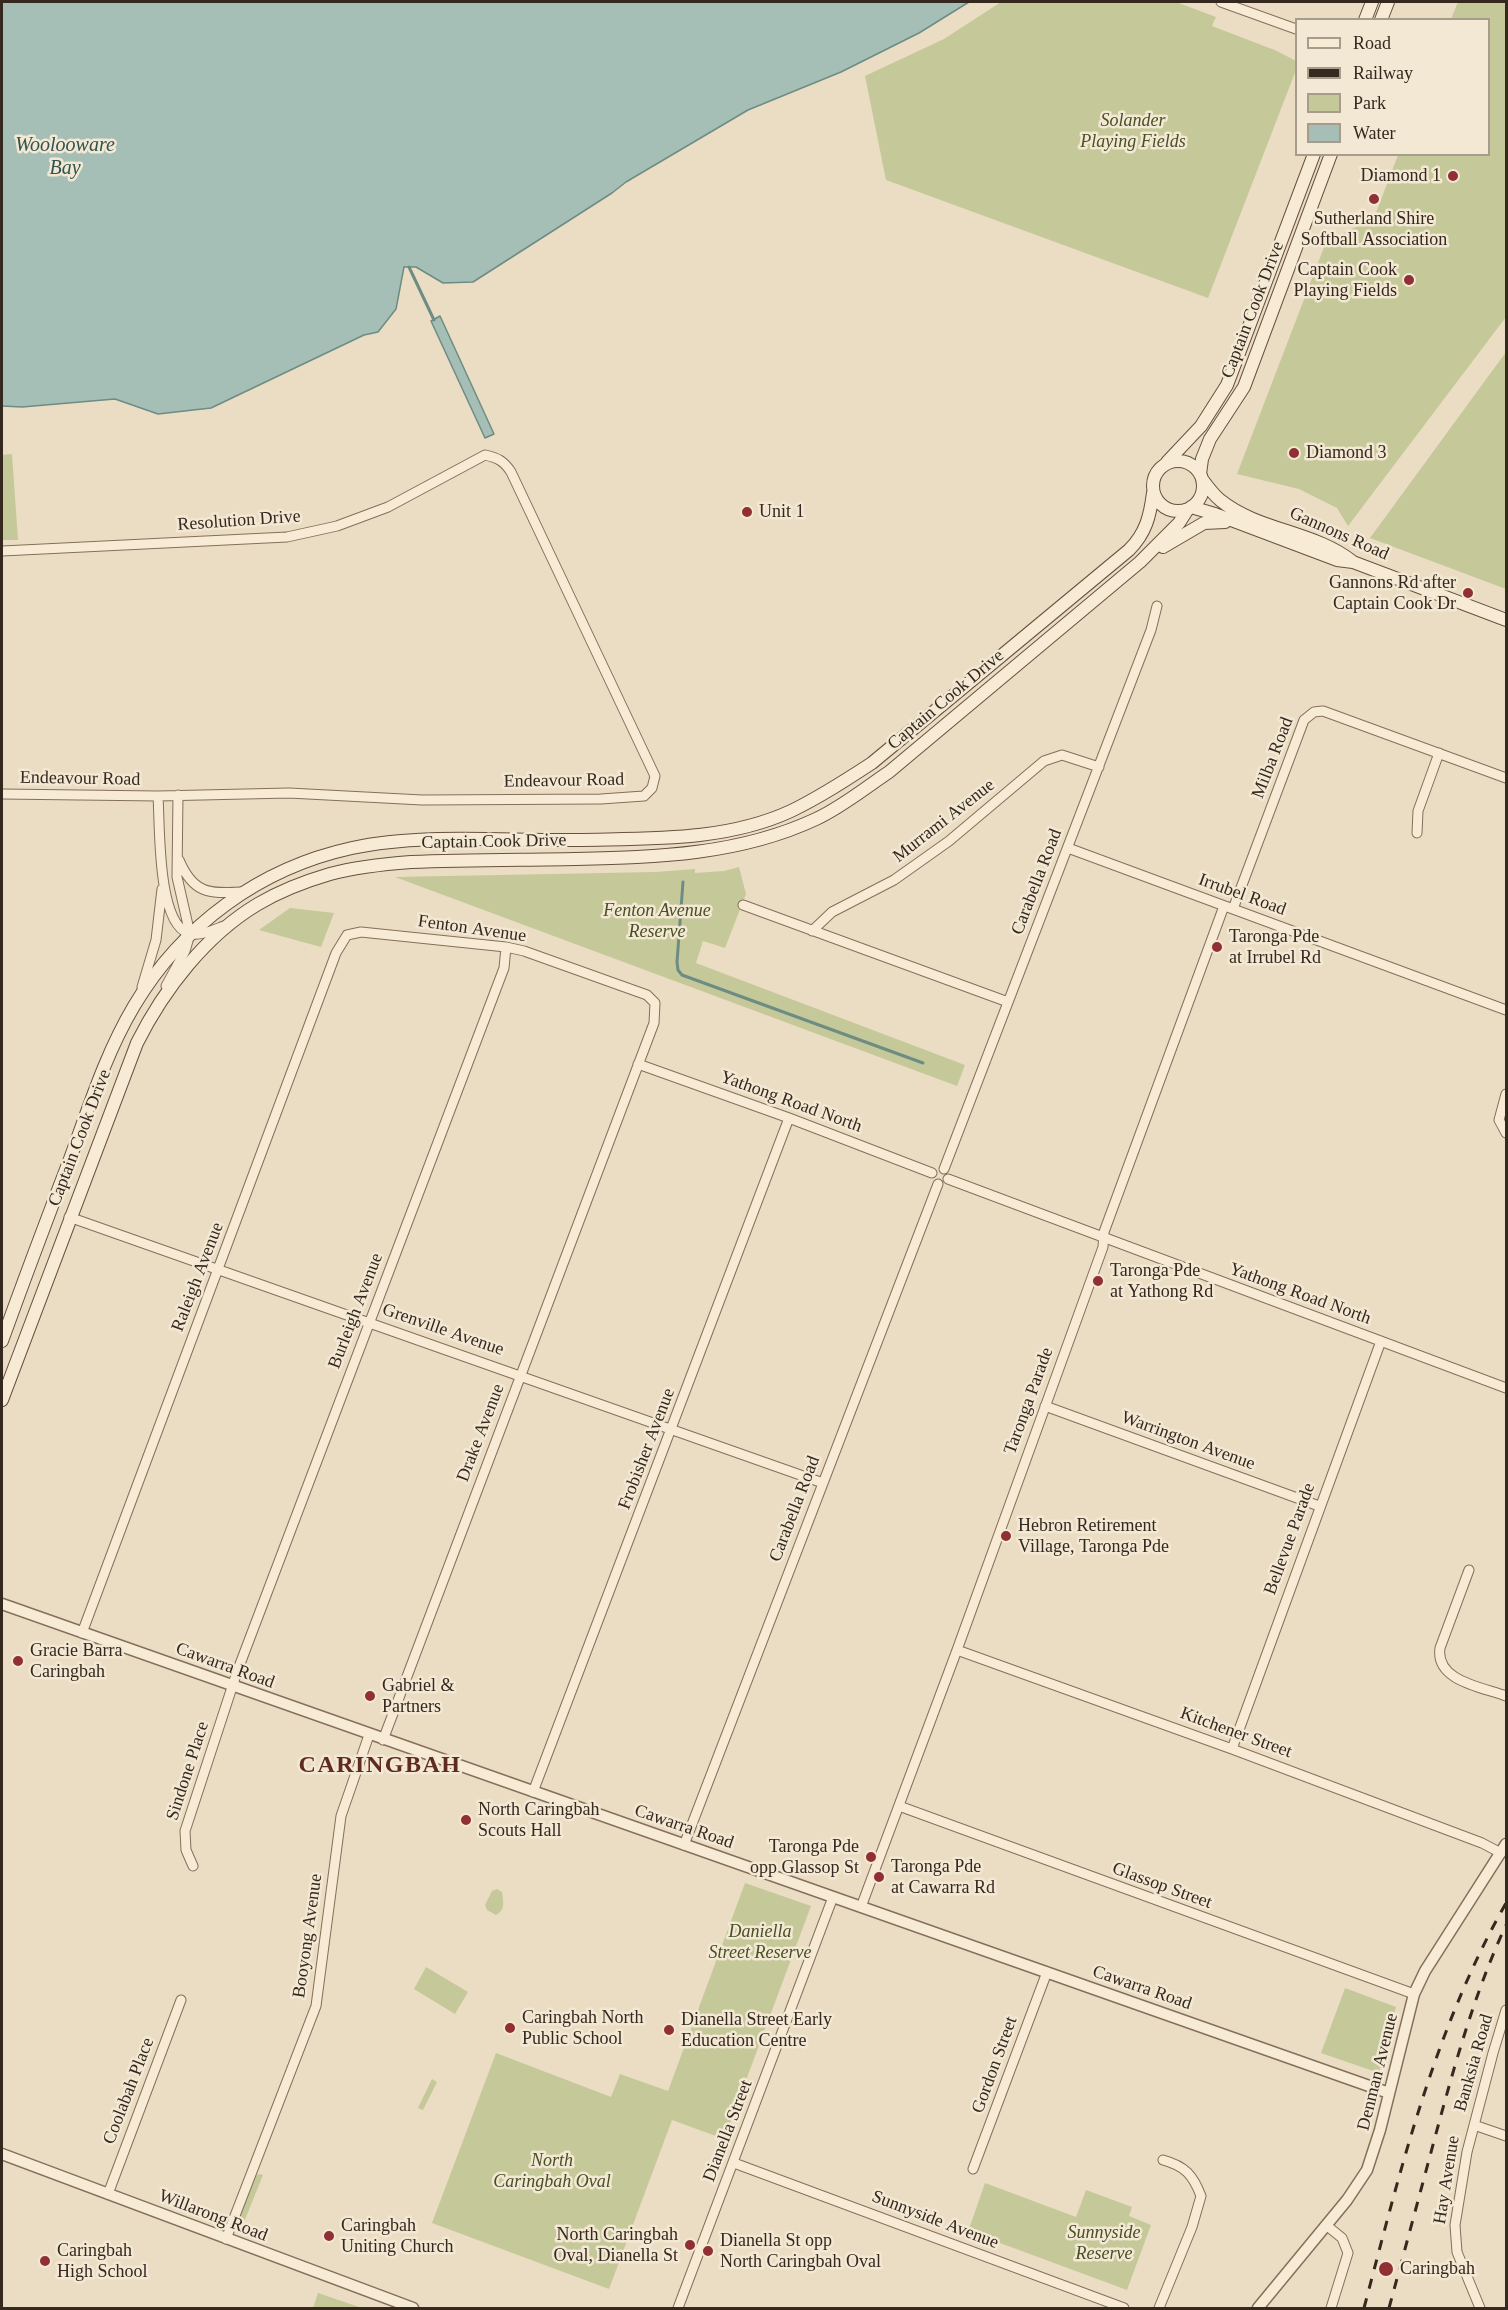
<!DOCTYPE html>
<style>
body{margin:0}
#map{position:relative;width:1508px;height:2310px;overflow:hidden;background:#ebddc3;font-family:Georgia,serif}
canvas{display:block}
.frame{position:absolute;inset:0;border:3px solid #35281e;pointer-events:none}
.legend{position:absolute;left:1295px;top:18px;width:195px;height:138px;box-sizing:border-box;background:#f3e8d3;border:2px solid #a79b8b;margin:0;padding:8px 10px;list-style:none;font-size:18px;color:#35281e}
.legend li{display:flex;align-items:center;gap:12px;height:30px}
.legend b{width:30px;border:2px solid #a79b8b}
</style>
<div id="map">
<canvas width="1508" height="2310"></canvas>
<div class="frame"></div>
<ul class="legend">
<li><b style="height:8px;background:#f7ebd6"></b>Road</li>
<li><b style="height:8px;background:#35281e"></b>Railway</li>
<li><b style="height:16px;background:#c5c898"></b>Park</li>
<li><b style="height:16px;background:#a5beb6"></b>Water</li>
</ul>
</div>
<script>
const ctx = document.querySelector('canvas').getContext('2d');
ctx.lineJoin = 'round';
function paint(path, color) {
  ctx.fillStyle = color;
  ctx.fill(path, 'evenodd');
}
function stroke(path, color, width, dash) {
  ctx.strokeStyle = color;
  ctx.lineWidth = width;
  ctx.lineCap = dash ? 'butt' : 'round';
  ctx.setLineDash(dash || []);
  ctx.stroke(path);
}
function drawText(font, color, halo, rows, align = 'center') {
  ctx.font = font + ' Georgia,serif';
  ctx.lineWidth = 5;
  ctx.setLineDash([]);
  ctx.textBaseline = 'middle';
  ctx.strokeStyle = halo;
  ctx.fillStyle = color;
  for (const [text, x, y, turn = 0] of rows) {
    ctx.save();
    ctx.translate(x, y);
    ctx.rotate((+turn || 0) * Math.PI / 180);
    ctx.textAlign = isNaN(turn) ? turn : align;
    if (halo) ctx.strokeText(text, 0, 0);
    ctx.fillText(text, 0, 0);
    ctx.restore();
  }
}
paint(new Path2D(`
 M1001,2h175l40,15 -4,9 65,25 19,10v9l-88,228 -322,-118 -21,-104 79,-37z
 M1458,2h48v315l-158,209 -11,-18 -38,-19 -62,-15 89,-232 48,-24 24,-63 90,-1v-134l-37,-1z
 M1506,352v237l-136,-51z
 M12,454l6,86h-16v-85z
 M739,867l7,27 -21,54 -22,-7 -7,22 269,102 -8,21 -562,-209 261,-5 39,-3v4l29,-2z
 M290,908l44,5 -13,34 -62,-17z
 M745,1883l66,23 -87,233 -52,-19 -63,169 -177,-66 64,-170 115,44 9,-23 48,17z
 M497,1889l5,3c1,9 4,18 -6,23l-9,-5 -2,-5 7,-14z
 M426,1967l42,25 -13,22 -41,-25z
 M1345,1988l51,19 -17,66 -58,-20z
 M432,2079l5,3 -14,28 -5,-2z
 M259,2174l4,1 -19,47 4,7 -11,-6 19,-47z
 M985,2183l91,34 10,-27 46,17 -3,9 22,9 -24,65 -154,-57 -3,-7z
 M318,2293l44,15h-49z`), '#c5c898');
const water = new Path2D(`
 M2,2h967l-50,31 -78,39 -93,38 -122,72 -14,11 -139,89 -30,1 -27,-16h-12l-8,42 -18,23 -14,3 -153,73 -53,6 -43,-15 -93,8 -20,-1z
 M440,316l54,118 -9,4 -54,-117z`);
paint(water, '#a5beb6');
stroke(water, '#6d8c83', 1.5);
stroke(new Path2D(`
 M409,267l25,53
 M683,882l-6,80 1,8 4,5 241,88`), '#6d8c83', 3);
const minor = new Path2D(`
 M1221,2l75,27
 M2,551l285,-14 50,-11 51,-19 97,-52c13,3 19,6 26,17l144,304 -3,12 -8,8 -43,3 -179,1 -133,-7 -131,3 -156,-2
 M158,796c2,29 -1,126 30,137 11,4 25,-3 36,-7
 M1417,833l1,-22 21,-58
 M1068,848l438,162
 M179,860c14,33 29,34 62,32
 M743,905l265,97
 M1233,909l71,-189 10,-8 9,-1 183,67
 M812,931l20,-19 62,-32 55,-39 95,-80 18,-6 37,12
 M166,986l19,-35 5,-17 -13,-57 1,-82
 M142,987l14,-47 6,-51
 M638,1064l151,54 143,55
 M1506,1094l-7,26 7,13
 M944,1169l207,-539 6,-24
 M948,1179l558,209
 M69,1217l754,266
 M1045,1406l274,100
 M1469,1570l-29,78c-5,33 42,39 66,48
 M82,1633l254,-680 11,-18 14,-3 145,15 18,4 123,44 8,8 -1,20 -271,717
 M957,1650l275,99 250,94 19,10
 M1232,1749l149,-408
 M533,1792l256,-674
 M899,1806l515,188
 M684,1845l254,-661
 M193,1866l-7,-16 -1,-19 52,-159 267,-704 2,-21
 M861,1907l96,-257 146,-403 1,-15 120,-326
 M1474,2125l32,11
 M734,2163l390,145
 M973,2169l74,-197
 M108,2194l73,-194
 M1326,2225l16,13 6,15 -17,55
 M226,2239l90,-233 25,-190 28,-81
 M678,2308l155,-411
 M1159,2308l33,-81 9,-31c-8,-21 -16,-30 -38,-36
 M1480,2308l-23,-56 -2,-27 12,-73 26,-99 13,-43`);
const tertiary = new Path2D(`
 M2,1604l1387,489
 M2,2154l411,154
 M1258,2308l89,-108 20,-30 13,-40 34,-136 11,-23 81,-127`);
const secondary = new Path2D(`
 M1365,20l7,-18
 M1381,20l7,-18
 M1153 486a25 25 0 1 1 50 0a25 25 0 1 1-50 0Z
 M1167,462l34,-36 26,-41 87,-231
 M1200,474l2,-15 8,-20 34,-52 87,-233
 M1202,479c5,7 11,15 18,21 38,31 95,31 133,62l153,58
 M1191,507l24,7 122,46 16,2
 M1163,547l41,-24 21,-1
 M2,1341c22,-61 45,-122 68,-182 19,-52 36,-106 64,-153 48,-81 126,-138 218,-158 69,-15 153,-7 224,-8 72,-2 148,2 215,-29 29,-14 55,-31 81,-48l257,-213c17,-17 21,-34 24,-57
 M2,1400l135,-357c27,-54 69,-108 121,-139 22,-13 48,-23 72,-30 26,-7 54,-10 81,-12 55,-2 109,-2 164,-3 83,-2 164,-4 241,-40 26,-12 49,-31 73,-47l251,-210 39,-39 9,-14`);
stroke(minor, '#846f5b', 11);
stroke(tertiary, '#846f5b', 13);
stroke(secondary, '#66513e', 14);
stroke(minor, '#f7ebd6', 9);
stroke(tertiary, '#f7ebd6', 10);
stroke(secondary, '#f7ebd6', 12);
stroke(new Path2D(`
 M1364,2308c37,-140 70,-278 142,-405
 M1389,2308c15,-55 30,-111 45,-167 20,-74 40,-147 72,-216`), '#35281e', 3, [10, 10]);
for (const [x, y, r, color] of [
 [1453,176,6,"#902f34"],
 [1374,199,6,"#902f34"],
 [1409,280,6,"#902f34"],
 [1294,453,6,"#902f34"],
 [747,512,6,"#902f34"],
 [1468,593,6,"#902f34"],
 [1217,947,6,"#902f34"],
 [1098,1281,6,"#902f34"],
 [1006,1536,6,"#902f34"],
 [18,1661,6,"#902f34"],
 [370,1696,6,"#902f34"],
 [466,1820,6,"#902f34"],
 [871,1857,6,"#902f34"],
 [879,1877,6,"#902f34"],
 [510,2028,6,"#902f34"],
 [669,2030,6,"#902f34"],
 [329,2236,6,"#902f34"],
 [690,2245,6,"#902f34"],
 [708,2251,6,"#902f34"],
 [45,2261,6,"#902f34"],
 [1386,2269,8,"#902f34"]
]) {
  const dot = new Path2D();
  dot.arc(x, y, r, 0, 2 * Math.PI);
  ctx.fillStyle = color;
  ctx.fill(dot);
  stroke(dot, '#f3e8d3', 2);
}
drawText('italic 18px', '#485026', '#f3e8d3', [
 ["Solander",1133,121],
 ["Playing Fields",1133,142],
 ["Fenton Avenue",657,911],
 ["Reserve",657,932],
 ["Daniella",760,1932],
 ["Street Reserve",760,1953],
 ["North",552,2161],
 ["Caringbah Oval",552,2182],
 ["Sunnyside",1104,2233],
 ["Reserve",1104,2254]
]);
drawText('18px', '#35281e', '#f3e8d3', [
 ["Diamond 1",1441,176,"right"],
 ["Sutherland Shire",1374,219,"center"],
 ["Softball Association",1374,240,"center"],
 ["Captain Cook",1397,270,"right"],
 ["Playing Fields",1397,291,"right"],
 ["Diamond 3",1306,453],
 ["Unit 1",759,512],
 ["Gannons Rd after",1456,583,"right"],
 ["Captain Cook Dr",1456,604,"right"],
 ["Taronga Pde",1229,937],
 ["at Irrubel Rd",1229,958],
 ["Taronga Pde",1110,1271],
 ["at Yathong Rd",1110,1292],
 ["Hebron Retirement",1018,1526],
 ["Village, Taronga Pde",1018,1547],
 ["Gracie Barra",30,1651],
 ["Caringbah",30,1672],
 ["Gabriel &",382,1686],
 ["Partners",382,1707],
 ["North Caringbah",478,1810],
 ["Scouts Hall",478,1831],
 ["Taronga Pde",859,1847,"right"],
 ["opp Glassop St",859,1868,"right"],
 ["Taronga Pde",891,1867],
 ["at Cawarra Rd",891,1888],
 ["Caringbah North",522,2018],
 ["Public School",522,2039],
 ["Dianella Street Early",681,2020],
 ["Education Centre",681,2041],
 ["Caringbah",341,2226],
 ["Uniting Church",341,2247],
 ["North Caringbah",678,2235,"right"],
 ["Oval, Dianella St",678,2256,"right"],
 ["Dianella St opp",720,2241],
 ["North Caringbah Oval",720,2262],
 ["Caringbah",57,2251],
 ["High School",57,2272],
 ["Caringbah",1400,2269]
], 'left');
drawText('18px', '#35281e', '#f3e8d3', [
 ["Captain Cook Drive",1253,310,-69],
 ["Resolution Drive",239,521,-4],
 ["Gannons Road",1339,534,24],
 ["Captain Cook Drive",946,700,-40],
 ["Milba Road",1273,758,-69],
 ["Endeavour Road",80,779,1],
 ["Endeavour Road",564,781,-1],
 ["Murrami Avenue",944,821,-38],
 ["Captain Cook Drive",494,842,-1],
 ["Carabella Road",1037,882,-69],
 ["Irrubel Road",1242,895,20],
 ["Fenton Avenue",472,929,8],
 ["Yathong Road North",791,1102,20],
 ["Captain Cook Drive",80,1138,-69],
 ["Raleigh Avenue",198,1277,-69],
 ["Yathong Road North",1300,1294,20],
 ["Burleigh Avenue",356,1311,-69],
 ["Grenville Avenue",443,1330,19],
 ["Taronga Parade",1029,1401,-70],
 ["Drake Avenue",481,1433,-69],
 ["Warrington Avenue",1188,1441,20],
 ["Frobisher Avenue",647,1449,-69],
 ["Carabella Road",795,1509,-69],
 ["Bellevue Parade",1290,1539,-70],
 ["Cawarra Road",225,1666,20],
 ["Kitchener Street",1236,1733,20],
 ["Sindone Place",188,1771,-72],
 ["Cawarra Road",684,1827,19],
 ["Glassop Street",1162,1886,20],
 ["Booyong Avenue",308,1936,-82],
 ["Cawarra Road",1142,1988,19],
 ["Banksia Road",1474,2063,-74],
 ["Gordon Street",995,2065,-70],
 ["Denman Avenue",1378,2072,-76],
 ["Coolabah Place",129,2091,-69],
 ["Dianella Street",728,2131,-69],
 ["Hay Avenue",1447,2180,-81],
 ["Willarong Road",213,2216,21],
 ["Sunnyside Avenue",935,2220,21]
]);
drawText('italic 20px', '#2f5450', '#f3e8d3', [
 ["Woolooware",65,146],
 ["Bay",65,169]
]);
ctx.letterSpacing = '1.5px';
drawText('bold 24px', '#5f2b20', '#f3e8d3', [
 ["CARINGBAH",380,1766]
]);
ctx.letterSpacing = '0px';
</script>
